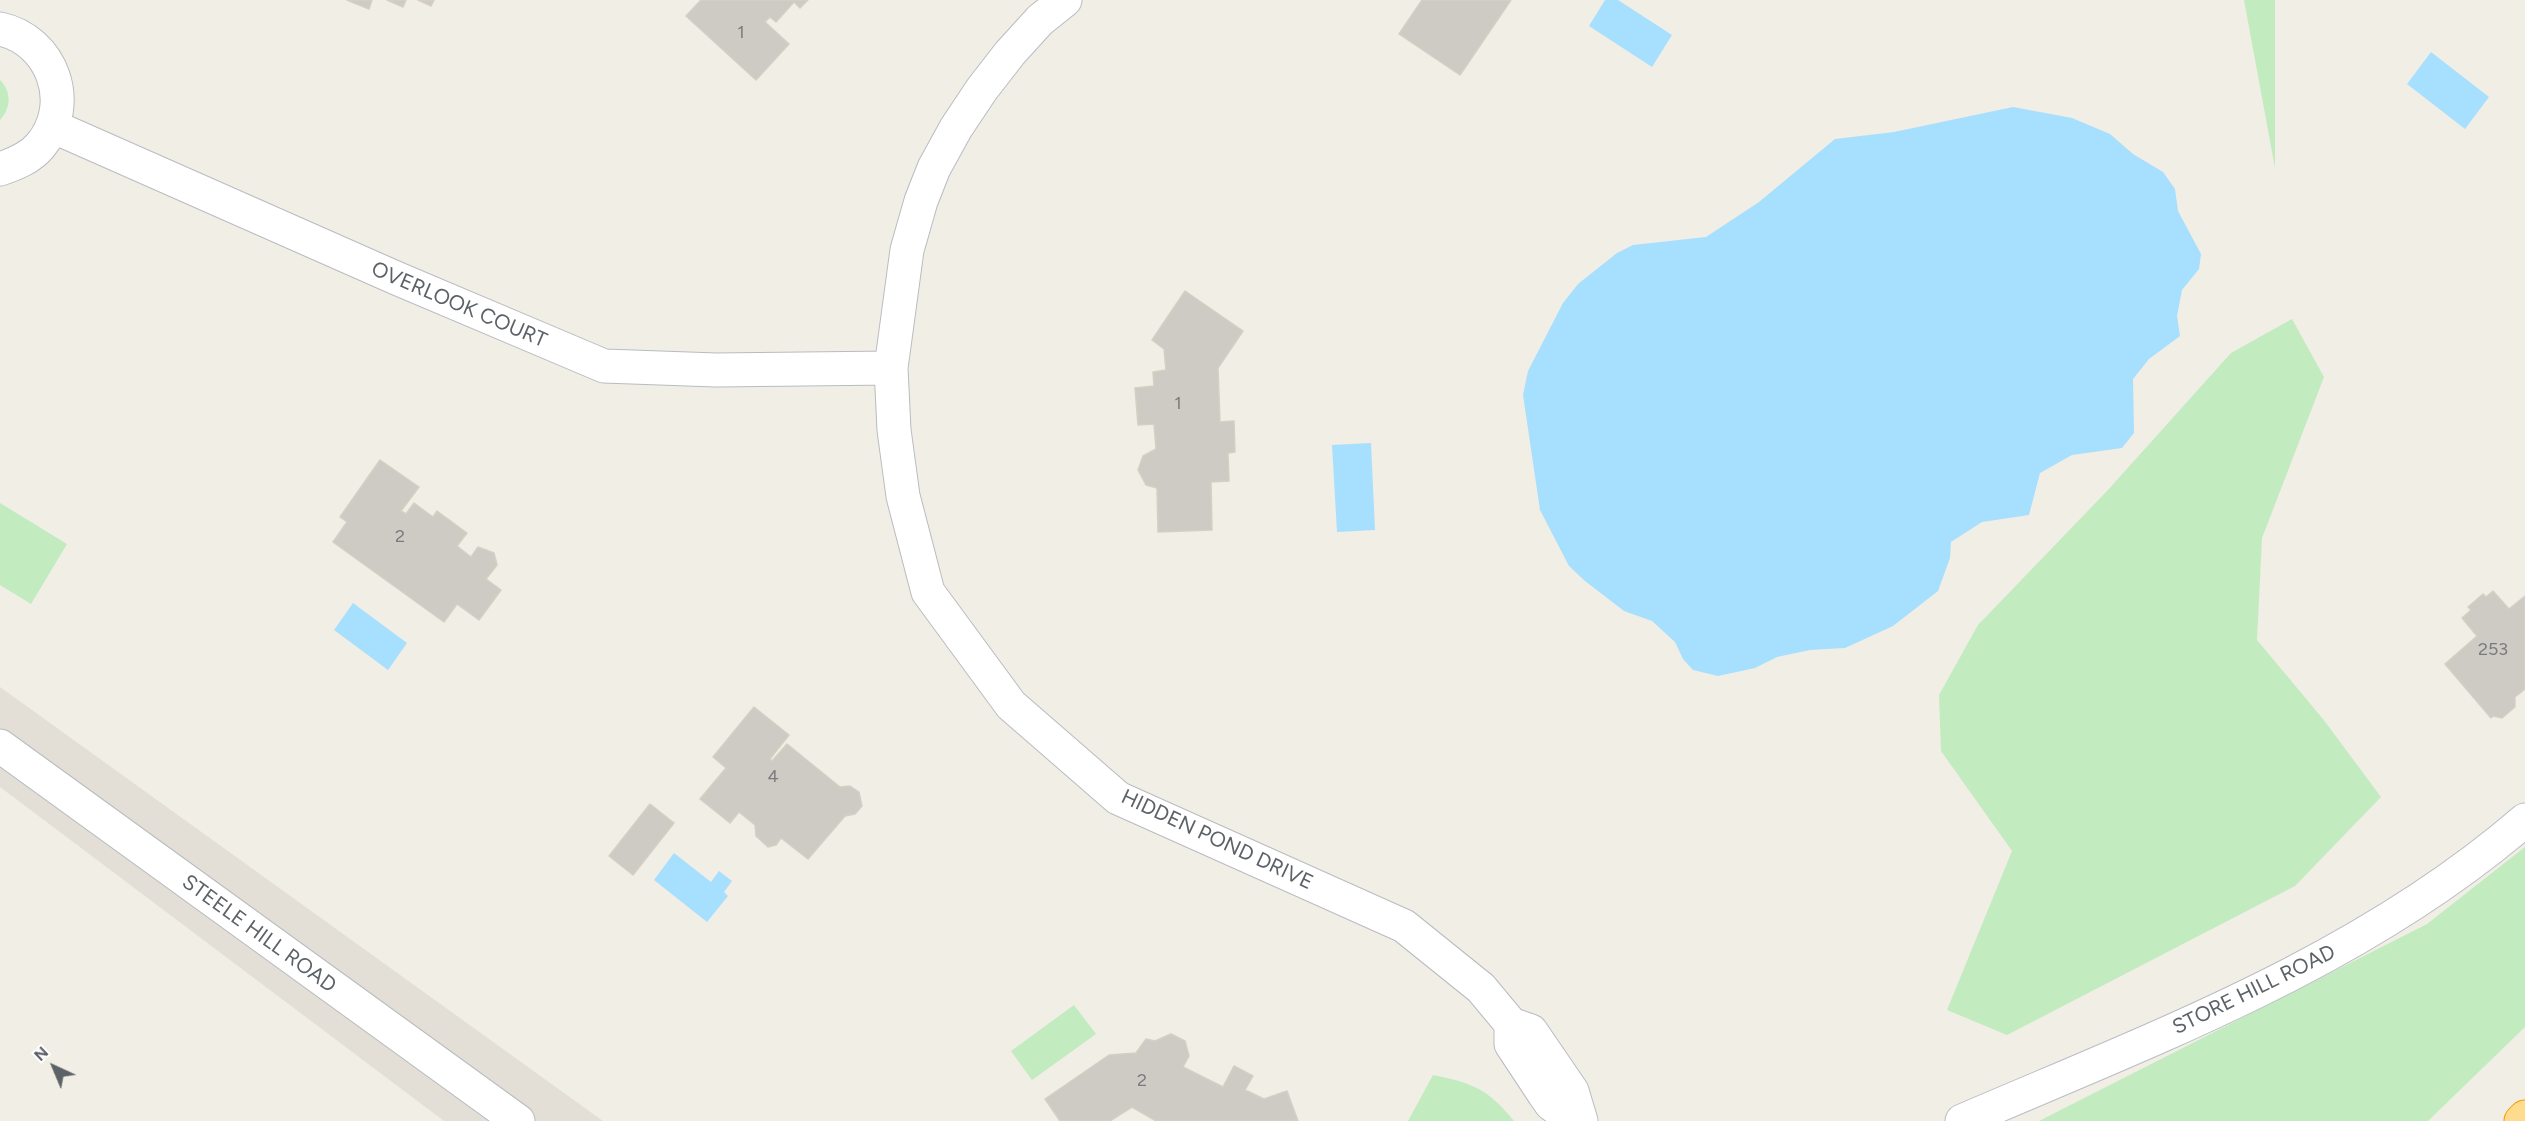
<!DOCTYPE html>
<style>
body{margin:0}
#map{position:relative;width:2525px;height:1121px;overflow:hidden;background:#f1eee5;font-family:Figtree,sans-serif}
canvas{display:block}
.north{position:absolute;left:24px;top:1037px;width:60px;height:60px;-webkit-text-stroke:4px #fff;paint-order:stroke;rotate:316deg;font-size:16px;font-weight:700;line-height:24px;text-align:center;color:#5d6267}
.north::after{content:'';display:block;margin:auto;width:21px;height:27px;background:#5d6267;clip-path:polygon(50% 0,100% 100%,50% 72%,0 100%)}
</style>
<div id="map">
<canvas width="2525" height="1121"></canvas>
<div class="north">N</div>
</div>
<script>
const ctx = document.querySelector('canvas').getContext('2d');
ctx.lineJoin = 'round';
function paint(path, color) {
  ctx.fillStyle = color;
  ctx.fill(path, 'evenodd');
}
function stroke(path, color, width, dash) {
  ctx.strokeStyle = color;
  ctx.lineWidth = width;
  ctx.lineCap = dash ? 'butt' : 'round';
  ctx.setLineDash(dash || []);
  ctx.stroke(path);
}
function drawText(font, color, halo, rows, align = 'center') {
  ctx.font = font + ' Figtree,sans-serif';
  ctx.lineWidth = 6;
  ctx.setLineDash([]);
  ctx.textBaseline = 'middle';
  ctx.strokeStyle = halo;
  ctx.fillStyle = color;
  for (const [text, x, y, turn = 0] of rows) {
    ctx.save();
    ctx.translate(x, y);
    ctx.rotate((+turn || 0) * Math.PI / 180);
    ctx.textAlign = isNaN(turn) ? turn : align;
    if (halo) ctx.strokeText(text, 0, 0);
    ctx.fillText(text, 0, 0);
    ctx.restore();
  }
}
paint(new Path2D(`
 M0,687l603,434h-159l-444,-334z`), '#e3dfd6');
paint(new Path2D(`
 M2244,0h31v168z
 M0,80c12,12 11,28 0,40z
 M2292,319l32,58 -62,161 -5,102 66,79 58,78 -86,89 -288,149 -60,-25 65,-159 -71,-100 -2,-56 39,-70 129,-134 124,-138z
 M0,503l67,41 -36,60 -31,-19z
 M2525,847v180l-97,94h-389l388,-197z
 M1074,1005l22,29 -64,46 -21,-29z
 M1433,1075c40,8 55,14 81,46h-106z`), '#c2ebbf');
paint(new Path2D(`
 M1605,0h13l54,35 -20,32 -63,-41z
 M2431,52l58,45 -24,32 -58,-45z
 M2013,107l59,11 38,16 23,20 30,18 12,17 3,22 23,43 -2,15 -17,21 -5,26 3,20 -31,23 -16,20 1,54 -12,15 -50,7 -32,18 -11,42 -47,7 -31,20 -1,16 -12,33 -45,35 -48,22 -35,2 -33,7 -22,11 -37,8 -25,-6 -10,-11 -8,-17 -23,-21 -28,-10 -39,-30 -16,-15 -29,-56 -17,-115 5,-24 35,-68 15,-19 39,-31 16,-8 73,-8 53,-35 76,-63 59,-7z
 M1371,443l4,87 -38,2 -5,-87z
 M353,603l54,40 -19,27 -54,-40z
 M674,853l37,29 8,-11 13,10 -8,11 4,4 -21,26 -53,-42z`), '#a7dfff');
const building = new Path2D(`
 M347,0h25l-3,9z
 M387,0h19l-3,7z
 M418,0h16l-3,6z
 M701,0h107l-8,8 -6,-6 -18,20 -6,-5 -5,5 24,22 -33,36 -70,-64z
 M1422,0h89l-51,75 -61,-41z
 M1185,291l58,40 -25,37 2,54 14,-1 1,31 -7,1 1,28 -18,1 1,48 -54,2 -1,-44 -11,-3 -8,-15 5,-14 13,-7 -2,-25 -16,1 -3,-37 19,-2 -1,-14 13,-2 -2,-21 -12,-9z
 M380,460l39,27 -18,24 5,3 8,-11 19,14 4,-6 30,22 -10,13 14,11 7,-10 16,6 3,12 -11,14 15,11 -22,30 -22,-16 -13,18 -111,-80 14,-20 -7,-5z
 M2493,591l16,18 16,-13v93l-10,8v10l-13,11 -9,-2 -2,2 -46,-54 32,-28 -15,-18 9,-8 -3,-3 15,-13 3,3z
 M754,707l35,28 -19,24 2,2 15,-17 53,43 10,-1 9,6 3,14 -7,8 -10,2 -37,43 -27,-21 -5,7 -8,2 -12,-11 -1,-11 -16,-13 -9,11 -30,-24 26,-31 -13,-11z
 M650,804l24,19 -41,52 -24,-19z
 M1171,1034l14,7 4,15 -6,11 40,20 11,-21 19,10 -8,14 19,9 23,-8 11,30h-142l-24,-14 -22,14h-50l-15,-22 64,-44 27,-2 10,-14 9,2z`);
paint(building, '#cecac4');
stroke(building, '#d6cfc3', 1.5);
const minor = new Path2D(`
 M1065,0l-25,20 -30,33 -28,36 -26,39 -22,40 -13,33 -14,49 -16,118 3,62 9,66 25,96 83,113 107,93 286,128 77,62 30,36
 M0,29c52,11 76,75 40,117 -10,12 -25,18 -40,23
 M52,126l344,152 208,88 112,4 175,-2
 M0,746l518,375
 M1575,1121l-24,-17 -7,-10 -33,-50v-20l20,7 41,60 9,30`);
const secondary = new Path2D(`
 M1962,1121c195,-84 400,-160 563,-301`);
const motorway = new Path2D(`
 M2521,1121l4,-4`);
stroke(minor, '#b8bcc0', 35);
stroke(secondary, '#b9bdc3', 35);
stroke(motorway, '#f69900', 35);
stroke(minor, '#fff', 33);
stroke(secondary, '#fff', 33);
stroke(motorway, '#ffdb8e', 33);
drawText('18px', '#797c7e', null, [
 ["1",741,33],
 ["1",1178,404],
 ["2",400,537],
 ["253",2493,650],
 ["4",773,777],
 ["2",1142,1081]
]);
drawText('21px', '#5d6267', '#fff', [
 ["OVERLOOK COURT",459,305,23],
 ["HIDDEN POND DRIVE",1217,840,25],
 ["STEELE HILL ROAD",259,934,36],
 ["STORE HILL ROAD",2254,990,-26]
]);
</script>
